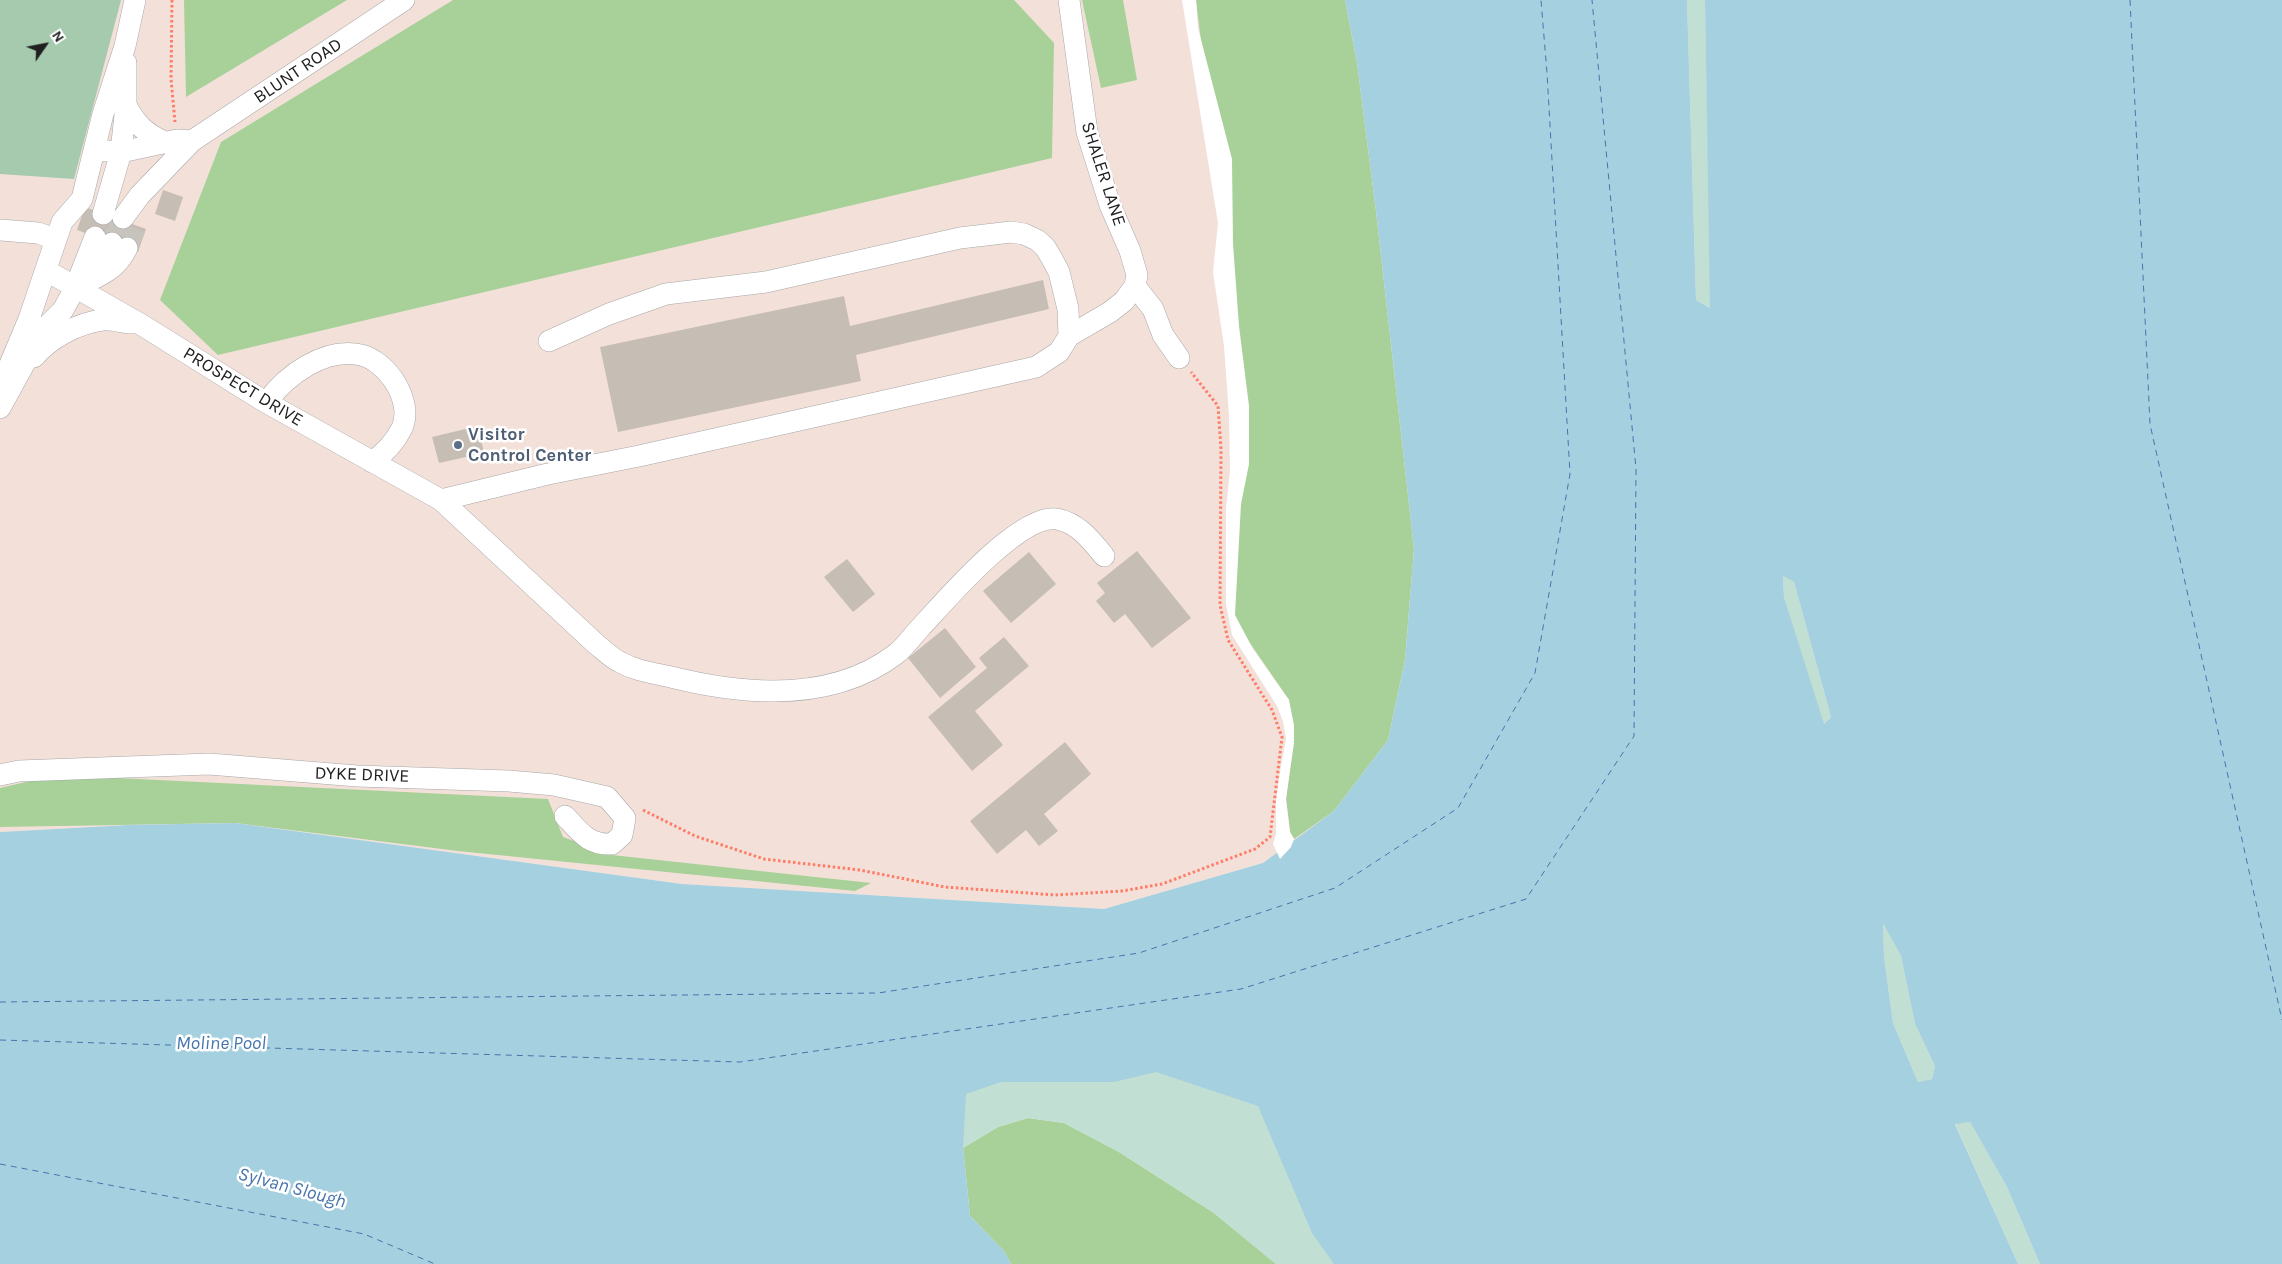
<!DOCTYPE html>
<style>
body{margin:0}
#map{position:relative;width:2282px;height:1264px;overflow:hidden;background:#f1ede6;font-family:Karla,sans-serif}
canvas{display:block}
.north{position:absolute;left:20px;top:20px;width:50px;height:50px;-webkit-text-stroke:4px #fff;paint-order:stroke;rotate:57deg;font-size:14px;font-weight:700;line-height:20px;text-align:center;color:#202020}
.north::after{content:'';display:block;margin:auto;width:18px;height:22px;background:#202020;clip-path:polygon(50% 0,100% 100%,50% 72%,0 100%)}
</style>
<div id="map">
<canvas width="2282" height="1264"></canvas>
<div class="north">N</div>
</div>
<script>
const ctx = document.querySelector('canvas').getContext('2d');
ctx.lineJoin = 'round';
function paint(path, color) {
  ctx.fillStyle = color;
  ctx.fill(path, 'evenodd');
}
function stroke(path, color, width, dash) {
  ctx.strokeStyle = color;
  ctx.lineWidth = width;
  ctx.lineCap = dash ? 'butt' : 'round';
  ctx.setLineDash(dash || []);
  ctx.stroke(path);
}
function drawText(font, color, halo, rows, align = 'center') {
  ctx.font = font + ' Karla,sans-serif';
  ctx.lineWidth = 5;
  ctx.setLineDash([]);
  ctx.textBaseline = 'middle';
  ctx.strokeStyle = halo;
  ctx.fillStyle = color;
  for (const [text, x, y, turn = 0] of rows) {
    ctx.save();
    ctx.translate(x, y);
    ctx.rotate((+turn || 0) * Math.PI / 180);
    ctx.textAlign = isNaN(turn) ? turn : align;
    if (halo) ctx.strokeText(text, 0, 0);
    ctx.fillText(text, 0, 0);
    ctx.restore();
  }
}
paint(new Path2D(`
 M0,0h1345l-11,811 -71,52 -159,46 -422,-25 -447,-61 -106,2 -129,7z`), '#f3e1d9');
paint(new Path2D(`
 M184,0h163l-161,97z
 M453,0h561l40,43 -2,115 -834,197 -58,-55 61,-158z
 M1082,0h41l14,80 -36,8z
 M1196,0h149l12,63 19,148 38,338 -9,111 -17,80 -54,71 -40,28 -4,-7 -4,-33 4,-32 -1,-67 -59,-86 15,-209z
 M56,775l492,24 15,38 49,18 259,28 -16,8 -397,-40 -223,-28 -235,4v-39z
 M1028,1118l36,5 55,29 95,61 62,51h-265l-7,-13 -34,-35 -7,-68 35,-21z`), '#a7d199');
paint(new Path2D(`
 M1687,0h18l6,308 -15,-8z
 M1783,576l11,6 37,135 -8,8 -39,-128z
 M1883,922l18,34 14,68 20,42 -3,13 -14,3 -25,-59 -9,-66z
 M1246,1039l173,225h-143l-62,-51 -95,-61 -55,-29 -36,-5 -30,9 -35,21 7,68 34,35 7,13 -43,-32 -22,-148z
 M1970,1122l37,65 33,77h-22l-63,-141z`), '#c2dfd3');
paint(new Path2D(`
 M0,0h121l-47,179 -74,-5z`), '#a6caad');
paint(new Path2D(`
 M1345,0h342l9,300 14,8 -5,-308h577v1264h-242l-33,-77 -37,-65 -15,2 63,140h-684l-22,-31 -54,-127 -102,-34 -42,10h-113l-35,12 -3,54 7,68 34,35 7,13h-1011v-432l129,-7 106,-2 447,61 422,25 159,-46 71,-52 54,-71 17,-80 9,-111 -38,-338 -19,-148zM1783,576l11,6 37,135 -7,7 -40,-127zM1883,923l18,33 14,68 20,42 -3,13 -14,3 -25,-59 -9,-66z`), '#a5d0e0');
paint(new Path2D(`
 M1182,0h14l2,28 34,131 1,85 6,82 10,80v58l-8,40 -6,111 18,34 36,51 5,25v18l-8,56 4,33 4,7 -3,8 -11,12 -7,-15 3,-10v-33l4,-29 6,-33 -3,-18 -6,-15 -45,-71 -6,-31v-96l4,-37 -1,-56 -5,-69 -11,-74 5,-49z`), '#fff');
stroke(new Path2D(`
 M2130,0l20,424 132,596
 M0,1002l878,-9 261,-40 196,-65 123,-80 77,-135 35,-199 -23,-401 -6,-73
 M0,1040l740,22 501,-73 285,-90 108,-163 2,-267 -44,-469
 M0,1164l364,70 71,30`), '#4575ac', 1, [6, 5]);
paint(new Path2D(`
 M163,190l20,7 -8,24 -20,-7z
 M85,207l61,22 -8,23 -61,-22z
 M1043,280l6,29 -193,46 5,26 -243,51 -18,-85 244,-51 6,30z
 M478,426l6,27 -45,10 -7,-26z
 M1137,551l54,67 -39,30 -27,-34 -11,9 -18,-22 9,-8 -8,-10z
 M1029,552l27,32 -45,39 -28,-32z
 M847,559l28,35 -22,18 -29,-35z
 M945,628l31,39 -36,31 -32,-40z
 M1004,637l25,29 -54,45 28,34 -31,26 -44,-54 59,-49 -8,-10z
 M1065,742l26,32 -47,40 14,17 -19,15 -13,-16 -29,24 -27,-33z`), '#c6bdb5');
stroke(new Path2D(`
 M112,243l10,-22
 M127,248l9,-23`), '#c7c4be', 21, [21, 11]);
const minor = new Path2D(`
 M126,105c10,20 20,29 41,38
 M192,141l212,-141
 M94,150l27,2 56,-12 15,1 -52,54 -17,23
 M103,214l18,-62 5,-47v-42
 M0,230l38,3 17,6
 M47,271l95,54 120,75 179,100 155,144c8,6 15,14 24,18 16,9 33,11 51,15 72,18 161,26 225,-23 9,-7 17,-19 25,-27 25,-27 99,-114 136,-108 21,4 34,21 47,37
 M88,272l24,-29
 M1135,286l18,23 10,26 16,23
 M75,288c23,-12 40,-16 52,-40
 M549,341l60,-27 57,-20 100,-12 194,-44 51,-6 13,2 13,6 8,7 6,10 8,15 9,37 1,27
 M34,357c16,-19 44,-34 69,-37 8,-1 18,2 27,3
 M0,388l29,-69 33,-97 20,-23 21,-85 22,-68 10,-46
 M267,402c19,-27 58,-55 94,-47 26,6 53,46 41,73 -7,14 -17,25 -30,34
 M0,408l39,-71 8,-11 16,-16 12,-22 20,-51
 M441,500l107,-26 91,-18 397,-89 23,-15 10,-16 41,-24 14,-11 11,-15 2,-11 -7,-24 -20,-46 -23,-73 -18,-132
 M0,775l19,-4 190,-7 148,12 152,5 45,4 53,12 18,21 -3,17 -10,9c-24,1 -32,-12 -47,-28`);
stroke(minor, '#a7a7a7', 22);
stroke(new Path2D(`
 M172,0l-1,79 4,43
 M643,810l52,26 69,23 96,11 85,17 110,8 67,-4 40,-7 93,-35 15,-12 12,-100 -10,-27 -44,-70 -8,-35 1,-156 -3,-43 -27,-34`), '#ff7d68', 3, [2.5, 2.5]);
stroke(minor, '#fff', 21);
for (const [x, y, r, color] of [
 [458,445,5,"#5c6f8a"]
]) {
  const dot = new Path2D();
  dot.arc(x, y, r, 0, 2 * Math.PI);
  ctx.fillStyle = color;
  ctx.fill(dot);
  stroke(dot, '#fff', 2);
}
drawText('18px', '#202020', '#fff', [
 ["BLUNT ROAD",298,71,-34],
 ["SHALER LANE",1103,174,72],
 ["PROSPECT DRIVE",243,387,31],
 ["DYKE DRIVE",362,775,2]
]);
drawText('bold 18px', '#4e5e75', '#fff', [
 ["Visitor",468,435],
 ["Control Center",468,456]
], 'left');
drawText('italic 19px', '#4575ac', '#fff', [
 ["Moline Pool",221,1044],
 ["Sylvan Slough",292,1188,15]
]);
</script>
